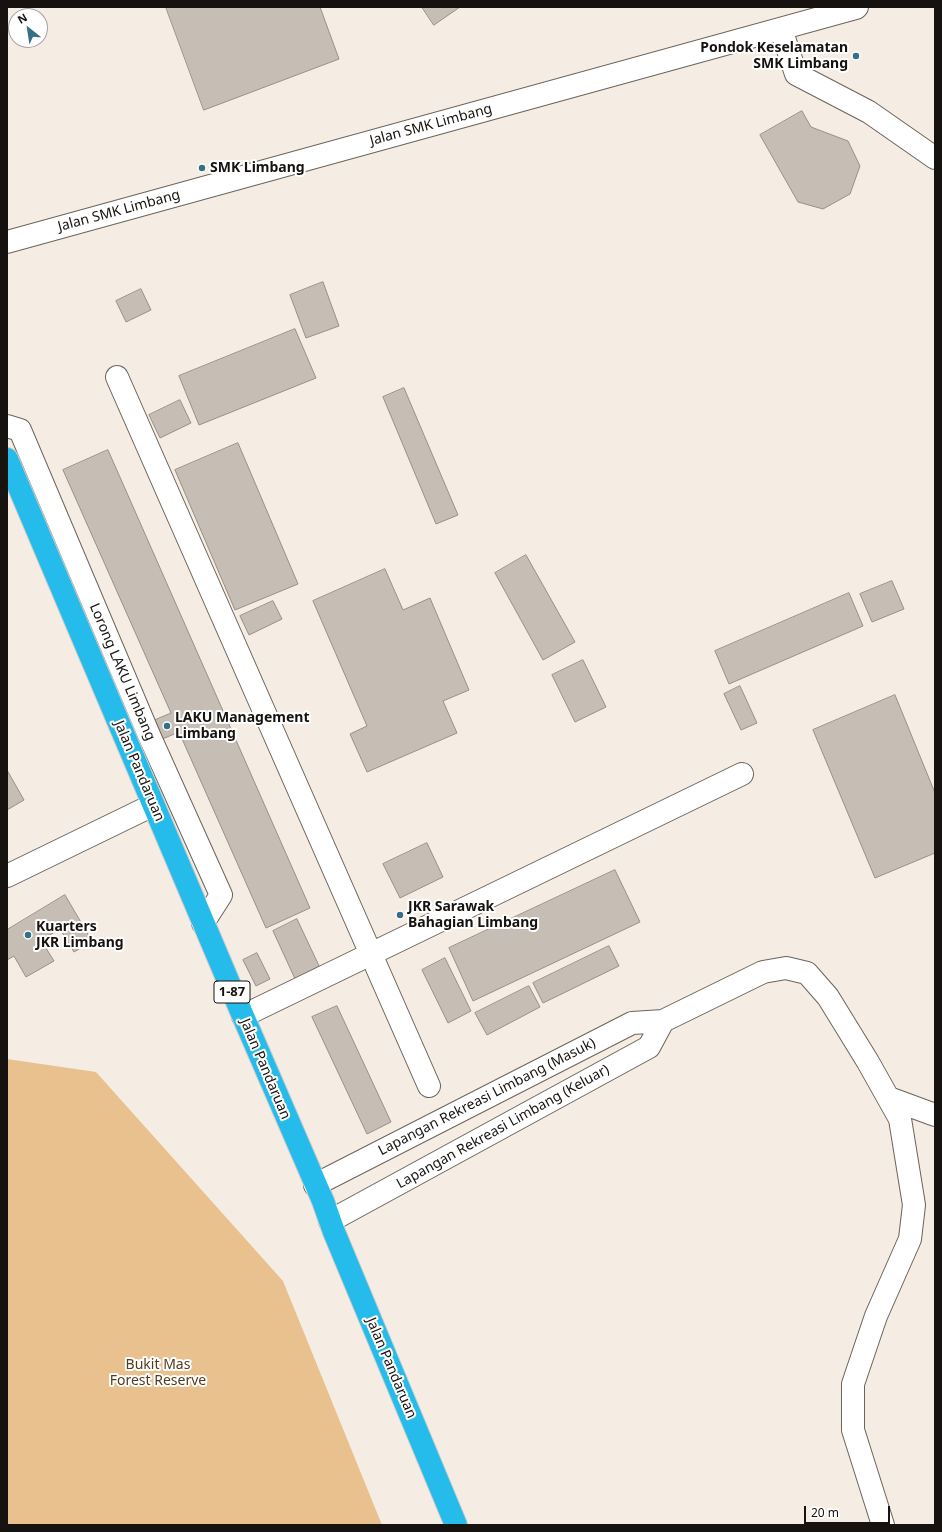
<!DOCTYPE html>
<style>
body{margin:0}
#map{position:relative;width:942px;height:1532px;overflow:hidden;background:#f5ede3;font-family:"Noto Sans",sans-serif}
canvas{display:block}
.frame{position:absolute;inset:0;border:8px solid #15120f;pointer-events:none}
.north{position:absolute;left:8px;top:8px;width:40px;height:40px;box-sizing:border-box;background:#fff;border:1px solid #a1a09f;border-radius:50%;rotate:330deg;font-size:11px;font-weight:700;line-height:16px;text-align:center;color:#15120f}
.north::after{content:'';display:block;margin:auto;width:14px;height:18px;background:#347188;clip-path:polygon(50% 0,100% 100%,50% 72%,0 100%)}
.scale{position:absolute;left:804px;top:1506px;width:86px;height:18px;box-sizing:border-box;border:2px solid #15120f;border-top:0;padding-left:5px;font-size:12px;line-height:14px;white-space:nowrap;color:#15120f;-webkit-text-stroke:3px #fff;paint-order:stroke}
</style>
<div id="map">
<canvas width="942" height="1532"></canvas>
<div class="frame"></div>
<div class="north">N</div>
<div class="scale">20 m</div>
</div>
<script>
const ctx = document.querySelector('canvas').getContext('2d');
ctx.lineJoin = 'round';
function paint(path, color) {
  ctx.fillStyle = color;
  ctx.fill(path, 'evenodd');
}
function stroke(path, color, width, dash) {
  ctx.strokeStyle = color;
  ctx.lineWidth = width;
  ctx.lineCap = dash ? 'butt' : 'round';
  ctx.setLineDash(dash || []);
  ctx.stroke(path);
}
function drawText(font, color, halo, rows, align = 'center') {
  ctx.font = font + ' "Noto Sans",sans-serif';
  ctx.lineWidth = 4;
  ctx.setLineDash([]);
  ctx.textBaseline = 'middle';
  ctx.strokeStyle = halo;
  ctx.fillStyle = color;
  for (const [text, x, y, turn = 0] of rows) {
    ctx.save();
    ctx.translate(x, y);
    ctx.rotate((+turn || 0) * Math.PI / 180);
    ctx.textAlign = isNaN(turn) ? turn : align;
    if (halo) ctx.strokeText(text, 0, 0);
    ctx.fillText(text, 0, 0);
    ctx.restore();
  }
}
paint(new Path2D(`
 M7,1059l89,13 187,209 99,244h-375z`), '#e9c18f');
const building = new Path2D(`
 M166,7h154l19,52 -135,51z
 M422,7h38l-26,18z
 M802,111l9,16 37,14 12,25 -10,28 -27,15 -25,-7 -38,-67z
 M323,282l16,44 -33,12 -16,-43z
 M141,289l10,21 -25,12 -10,-21z
 M295,329l21,49 -117,47 -20,-49z
 M404,388l54,127 -22,9 -53,-127z
 M180,400l11,23 -31,15 -11,-23z
 M238,443l60,141 -63,26 -60,-140z
 M108,450l202,458 -44,20 -87,-196 -19,8 -8,-19 19,-8 -108,-243z
 M526,555l49,87 -32,18 -48,-87z
 M385,569l18,41 27,-12 39,92 -26,11 14,32 -90,39 -17,-38 17,-8 -54,-125z
 M892,581l12,28 -32,13 -12,-28z
 M849,593l14,33 -134,58 -14,-33z
 M273,601l9,18 -33,16 -9,-19z
 M583,660l23,47 -31,15 -23,-47z
 M740,686l17,37 -16,7 -17,-36z
 M895,695l40,98v60l-60,25 -62,-148z
 M7,770l17,30 -17,10z
 M427,843l16,34 -43,21 -17,-34z
 M615,870l25,52 -167,79 -24,-53z
 M65,895l27,46 -18,11 -14,-23 -19,11 13,21 -28,16 -12,-21 -7,4v-30z
 M297,919l24,51 -25,11 -23,-50z
 M609,946l10,20 -76,37 -10,-20z
 M257,953l13,26 -14,7 -13,-26z
 M445,958l26,53 -23,12 -26,-53z
 M529,986l11,21 -53,28 -12,-22z
 M337,1006l54,116 -24,12 -55,-117z`);
paint(building, '#c6beb4');
stroke(building, '#979087', 1);
const minor = new Path2D(`
 M781,29l15,45 73,38 66,46
 M7,242l849,-234 1,-1
 M117,377l312,709
 M7,426l13,4 129,305 72,160 -18,28
 M7,876l146,-71
 M243,1016l499,-242
 M889,1098l46,17
 M315,1185l317,-162 31,-2 100,-49 23,-4 21,5 21,24 40,65 32,57 14,86 -4,34 -34,77 -23,68v46l30,95
 M330,1221l319,-174 14,-26`);
const highway = new Path2D(`
 M7,459l236,557 80,185 11,31 122,293`);
stroke(minor, '#6b645c', 24);
stroke(highway, '#cccbca', 24);
stroke(minor, '#fff', 22);
stroke(highway, '#25bceb', 22);
for (const [x, y, r, color] of [
 [856,56,4,"#347188"],
 [202,168,4,"#347188"],
 [167,726,4,"#347188"],
 [400,915,4,"#347188"],
 [28,935,4,"#347188"]
]) {
  const dot = new Path2D();
  dot.arc(x, y, r, 0, 2 * Math.PI);
  ctx.fillStyle = color;
  ctx.fill(dot);
  stroke(dot, '#fff', 1.5);
}
for (const [x, y, w] of [
 [232,992,36]
]) {
  const box = new Path2D();
  box.roundRect(x - w / 2, y - 11, w, 22, 3);
  ctx.fillStyle = '#fff';
  ctx.fill(box);
  stroke(box, '#15120f', 1);
}
drawText('bold 13px', '#15120f', null, [
 ["1-87",232,992]
]);
drawText('bold 14px', '#15120f', '#fff', [
 ["Pondok Keselamatan",848,48,"right"],
 ["SMK Limbang",848,64,"right"],
 ["SMK Limbang",210,168],
 ["LAKU Management",175,718],
 ["Limbang",175,734],
 ["JKR Sarawak",408,907],
 ["Bahagian Limbang",408,923],
 ["Kuarters",36,927],
 ["JKR Limbang",36,943]
], 'left');
drawText('14px', '#15120f', '#fff', [
 ["Jalan SMK Limbang",431,125,-15],
 ["Jalan SMK Limbang",119,211,-15],
 ["Lorong LAKU Limbang",122,672,67],
 ["Jalan Pandaruan",139,771,67],
 ["Jalan Pandaruan",265,1069,67],
 ["Lapangan Rekreasi Limbang (Masuk)",487,1097,-27],
 ["Lapangan Rekreasi Limbang (Keluar)",503,1127,-29],
 ["Jalan Pandaruan",391,1368,67]
]);
drawText('14px', '#543b1a', '#fff', [
 ["Bukit Mas",158,1365],
 ["Forest Reserve",158,1381]
]);
</script>
